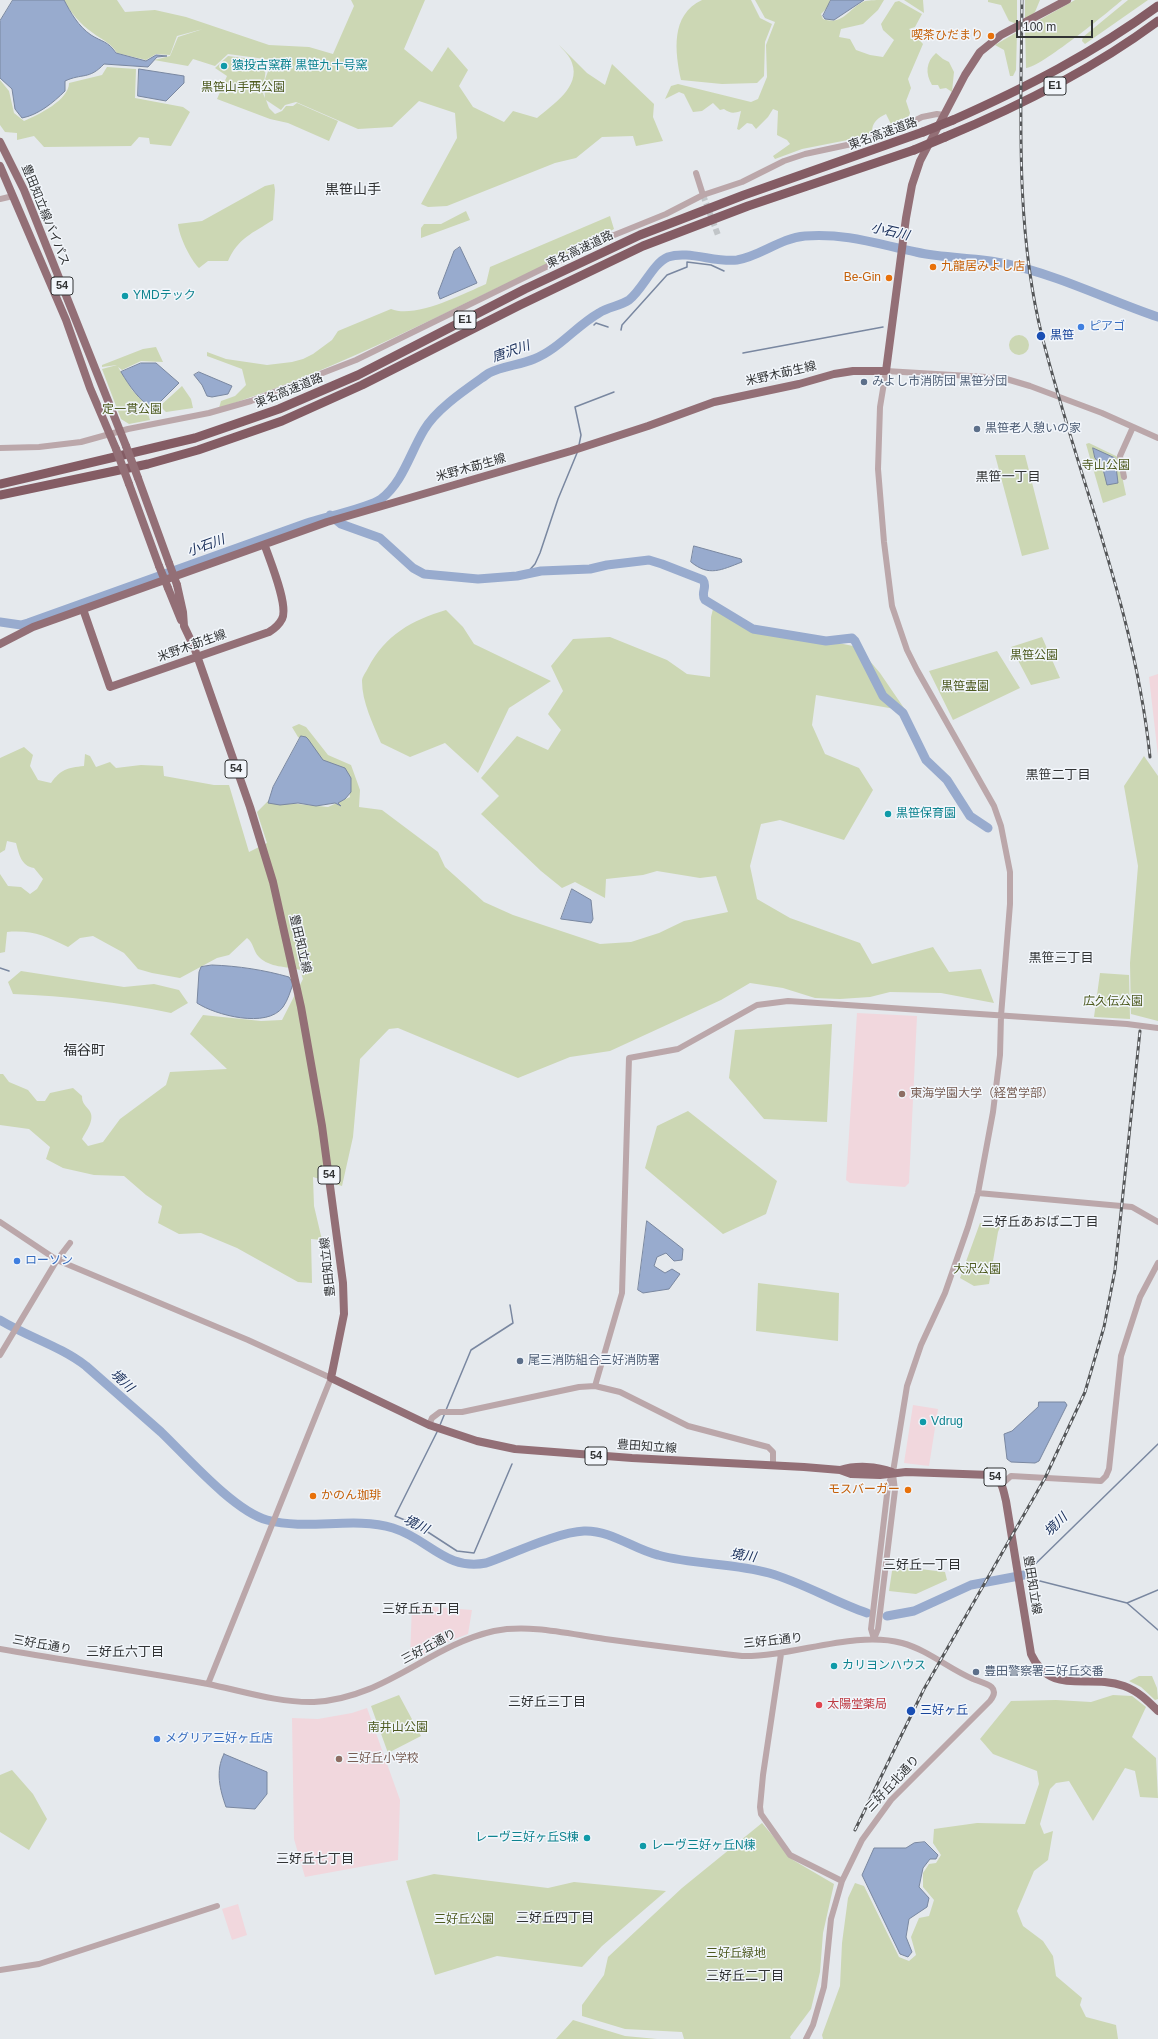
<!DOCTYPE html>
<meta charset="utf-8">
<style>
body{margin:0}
#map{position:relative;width:1158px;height:2039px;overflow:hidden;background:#e5e9ed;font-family:Helvetica,sans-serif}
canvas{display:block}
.scale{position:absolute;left:1016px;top:20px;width:77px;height:18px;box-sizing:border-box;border:2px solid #313334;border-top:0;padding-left:5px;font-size:12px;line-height:14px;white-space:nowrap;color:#313334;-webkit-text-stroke:3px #f2f6fb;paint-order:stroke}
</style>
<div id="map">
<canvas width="1158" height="2039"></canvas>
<div class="scale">100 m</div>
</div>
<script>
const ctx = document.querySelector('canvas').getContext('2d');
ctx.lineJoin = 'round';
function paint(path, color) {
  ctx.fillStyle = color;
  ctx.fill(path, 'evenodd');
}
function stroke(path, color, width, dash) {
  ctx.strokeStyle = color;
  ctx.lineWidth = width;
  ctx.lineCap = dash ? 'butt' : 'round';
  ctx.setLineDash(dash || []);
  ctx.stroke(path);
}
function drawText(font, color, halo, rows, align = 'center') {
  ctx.font = font + ' Helvetica,"Noto Sans JP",sans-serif';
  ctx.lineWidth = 3;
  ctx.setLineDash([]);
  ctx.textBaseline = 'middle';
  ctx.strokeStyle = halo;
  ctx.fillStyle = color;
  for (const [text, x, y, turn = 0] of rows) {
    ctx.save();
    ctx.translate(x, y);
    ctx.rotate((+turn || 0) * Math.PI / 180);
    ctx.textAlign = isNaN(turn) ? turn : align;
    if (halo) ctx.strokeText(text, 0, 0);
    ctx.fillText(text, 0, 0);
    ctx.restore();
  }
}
paint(new Path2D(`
 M1158,674v82l-9,-79z
 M857,1013l60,3 -8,167 -4,4 -55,-4 -4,-3z
 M913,1405l25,4 -9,57 -25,-3z
 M412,1605l60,5 -4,24 -21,8 -30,17 -7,-1z
 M367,1708l33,92 -2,60 -93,17 -11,-38 -2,-121 26,1 34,-6z
 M238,1904l9,31 -15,5 -10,-31z`), '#f1d7dd');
paint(new Path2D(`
 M64,0h53l8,12 30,-2 31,7 83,28 40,2 24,7 21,-48 -3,-6h74l-21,49 28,23 16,-25 20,23 -9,16 14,21 31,15 9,-11 24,7c15,-13 44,-31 35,-55 -2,-7 -9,-13 -13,-18l28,28 18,12 7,-21 42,40 -1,13 10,24 -27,5 -3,-10 -31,1 -26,21 -21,5 -108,43 -19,1 -7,-3 36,-66 -2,-25 -36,-12 -27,26 -34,2 -62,-27 -11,3 -4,5 -15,-10 3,8 6,6 7,-3 4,-5h7l4,-3 41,18 -9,20 -41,-18 -18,-4 -53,-20 10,-23 -12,-8 13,-12 32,4c2,2 4,6 5,9 2,10 -6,19 0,29l-1,-16 6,-16 -5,-7 -37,-5 -13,12 -22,-7 -5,7 -34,-6 16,-4 8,-19 25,-8 -26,7 -7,19 -14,-1 -10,6 -29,-7c-7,-11 -15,-13 -24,-20 -13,-9 -22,-20 -29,-33z
 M702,0h49l9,18 12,6 -7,18 -1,34 -7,7 -35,1 -41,-4c-6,-28 -11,-65 21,-80z
 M755,0h75l-1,6 -8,8 2,5c21,7 25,-11 42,-18 5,-1 13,-1 19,-1l-6,10 -15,14 -22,5 -2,8 11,2 6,11 14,5 13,2 11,-17 -11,-10 -2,-6 14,-22 4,-1 23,13 -7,13 -6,2 14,15 -15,35 3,9 -5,13 4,12 -1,3 -18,8 -5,-10c-8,4 -14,8 -14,18l-9,5 -61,12 -27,10 -2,-3 17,-12 -3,-4 -10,-5 1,-24 -5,-2 -5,8 -12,12 -4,-5 -5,-1 -8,7 -2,-1 4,-18c-7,2 -10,3 -17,-2l-4,1 -7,-7 -11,8 -9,1 -9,-18 -5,-2 -14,7 6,-13 7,-2 73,18 7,-3 9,-22 -1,-32 9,-23 -10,-4z
 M904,0h19l1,13z
 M988,0h29v24l-8,-3 -8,-16 -13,-3z
 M1025,0h15l-5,12 -10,9z
 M1075,0h47c-12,11 -84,69 -96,68l-1,-40z
 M1128,0h20l-63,44 -3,-3 1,-4z
 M1017,32l-1,38 -3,6h-3l-6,-26 -9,-5z
 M936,53l7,6 6,3 5,10 -2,20 -6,-4 -6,1 -2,-4h-6c-7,-12 -6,-23 4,-32z
 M107,67l29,2 -1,29 48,9 7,5 -19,34 -21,-2 -1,-6 -10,-1 -8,9 -87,1 -10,-11 -17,4v-7l-12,-1 -5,-7v-45l9,11 5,22 10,8c14,-6 45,-21 45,-38l33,-8z
 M274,184l1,6 -2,30c-20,13 -35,18 -45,41h-20l-9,7c-9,-9 -20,-32 -21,-44l24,-3 63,-35z
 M466,211l4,9 -49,18v-10l3,-4h17z
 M610,216l4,13c-47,27 -97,49 -146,73 -82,40 -162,78 -249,106l2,-7 14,-5 11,-11 -4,-16 -35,-13v-4l19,7 41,6 25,-3 11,-3 10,-5 19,-14 6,-9 53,-22c24,10 72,-15 95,-25l4,-17z
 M1009 345a10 10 0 1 1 20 0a10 10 0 1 1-20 0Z
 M156,347l7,15 -22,-1 -19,9 -4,-3 14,23 13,14 5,16 -21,4 -8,-5 -19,-50 15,-4 -15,2v-2l41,-16z
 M182,386l9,13 2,9 -27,4 -6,-6z
 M1089,443l29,14 8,38 -23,8 -17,-59z
 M995,455h30l24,94 -27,7z
 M714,605l35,25 45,4 64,13 22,26 26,38 -90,-16 -4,30 13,29 34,14 14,22 -29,50 -64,-20 -19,4 -11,42 7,33 33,19 70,25 12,21 61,-17 16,25 32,-3 13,34 -53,-10 -51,-1 -20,5 -30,2 -25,-1 -32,-10 -33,-5 -29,17 -111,51 -40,6 -52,21 -120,-50 -9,1 -29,30 -7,78 -11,49 -29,-9 1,29 8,34 -11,-1 1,44 -14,-1 -61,-34 -36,-15 -22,1 -21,-11 4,-17 -16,-11 -22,-19 -30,-1 -31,-7 -17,-9 4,-12 -21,-18 -29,-4v-51h3l6,8 19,8 9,11h8l5,-8 23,-5 9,8c0,7 3,9 7,14 7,9 -3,21 -7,29l6,7 15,-4 17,-23 46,-34 4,-13 57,-3 -37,-35 13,-19 58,6 21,-1 21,-41 -3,-9c-14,-4 -30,-2 -41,-13 -6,-6 -5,-14 -12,-19l-18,17 -12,3 -37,20 -28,-5 -14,-4 -14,-16 -31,-17 -13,2 -12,9c-23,-11 -35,-17 -61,-15l-2,20 -5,1v-79l8,12 13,1 9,7 7,-5 6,-10 -9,-11c-13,-2 -15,-14 -18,-25l-9,-2 -2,9 -5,3v-95l24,-11 9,8 -3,11 8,14 13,3c10,-14 16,-15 33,-17l1,-12 5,2 6,11 14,-5 6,6 25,-3 22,1 1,10 50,9h15l20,67 18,-9 -10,-31 11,-11 60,6 22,-10 -2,-16 -37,-29 -6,-11 -7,-4 -6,-10 7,-3 7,3 22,28 23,10 9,25 -1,17 23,3 56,42 7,15 39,35 29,13 87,29 31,-2 28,-9 25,-12 44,-9 -12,-36 -16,2 -43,-7 -14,4 -37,4 -1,19 -30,-16 -13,6 -21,-17 -60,-57 18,-18 -18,-18 36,-42 31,14 13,-20 -13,-16 15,-23 -12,-25 22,-27 37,-2 57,23 20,14 23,3 1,-60z
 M446,610l17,17 11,17 77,37 -42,27 -31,65 -33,-30 -35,14 -29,-14c-8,-19 -19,-41 -19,-62 0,-4 4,-9 6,-13 17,-33 44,-48 78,-58z
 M1042,637l18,41 -29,7 -20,-38z
 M997,651l23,37 -67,32 -24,-49z
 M1144,756l14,20v245l-27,-7 -1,-51 8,-97 -14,-80z
 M21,971l103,16 30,-3 25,6 9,13 -17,10c-52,-11 -105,-17 -158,-19l-5,-12z
 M1100,973l29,2 1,44 -36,-2z
 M832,1024l-5,98 -63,-3 -35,-41 6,-48z
 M688,1111l89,70 -11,33 -43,20 -78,-66 12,-42z
 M980,1223l21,2 -3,7 -9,52 -15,2 -14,-8z
 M758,1283l81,10 -1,48 -82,-10z
 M895,1566l50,6 2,8 -31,14 -27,-3 3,-20z
 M1139,1676h13l5,12 1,11 -3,1 -14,-13 -12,-6z
 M399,1695l22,41 -33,17 -17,-47z
 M1113,1695l19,1 14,11 -14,30 24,21 2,40 -18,-1 -5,-26 -10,-3 -32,53 -24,-40 -13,2 -6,6 -10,35 4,10 9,-3 -5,29 -14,11 -17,40 6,15 20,15 10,15 3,20 26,22 -2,7 6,12 30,8 2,14h-295l-1,-4 18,-49 2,-43 6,-45 7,-15 9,3 35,71 10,4 7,-6 -5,-18 8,-19 10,-2 5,-16 -11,-13v-14l6,-9 7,-1 5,-8 -8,-12 1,-14 43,-6 48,1 14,-40 -2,-13 -44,-17 -13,-15 31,-38 45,-1 35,2z
 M12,1770l21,24 14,25 -18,31 -29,-18v-57z
 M762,1823l31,37 41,24 -11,49 -3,39 -9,37 -21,28 1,2h-107l-2,-7 -57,-3 -43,-13v-11l22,-30 4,-18 74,-69z
 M434,1874l114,14 26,-6 92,9 -64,55 -20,21 -85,-11 -62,19 -29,-94z
 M573,2020l52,16 32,3h-101z`), '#ccd7b4');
const water = new Path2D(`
 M13,0h51c7,13 14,26 27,35 11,7 17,6 25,18l30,8 10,-6 11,1 -10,1 -9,10 -44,-3c-15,16 -22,9 -39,17v10c-12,12 -27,24 -43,27l-7,-9 -3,-20 -12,-11v-57z
 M831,0h33l-30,20 -9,-1 -2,-3z
 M139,69l45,7v7l-18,18 -28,-5z
 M460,247l17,36 -37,16 -2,-6 16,-42z
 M141,363h15l23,20 -26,26c-14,-9 -23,-22 -32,-37z
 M199,372l33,14 -4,8 -16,3 -5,-1 -5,-11 -8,-10z
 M1093,448l22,10 3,25 -11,2 -4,-16 -8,-11z
 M694,546l47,13 1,3c-21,8 -33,15 -51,0z
 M301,736l5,1 2,2 15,21 22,8 6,10v14l-6,7 -7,4 3,3 -6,-3 -19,3 -18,-3 -18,2 -12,-2 5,-16z
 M572,889l19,11 2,19 -2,4 -30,-4z
 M212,965c27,1 52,5 77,12l4,7c-3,8 -5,16 -10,23 -16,22 -68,8 -86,-4l2,-31 2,-5z
 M647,1221l36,28 -1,11 -8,1 -8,-8 -9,4 -3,9 11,7 7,-4 8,5 -11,15 -26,4 -5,-3z
 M1039,1402h26l2,3 -28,56 -4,2 -24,-1 -4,-3 -3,-25 8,-3 26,-24z
 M224,1754l43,18v22l-12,15 -29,-2c-6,-17 -11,-36 -2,-53z
 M925,1842l13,13 -2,4h-6l-7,9 -4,19 10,11 -2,9 -18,12 -3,18 6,15 -4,5 -8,-3 -38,-79 12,-27h32l8,-5z`);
paint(water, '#98abce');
stroke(water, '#7987a0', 1);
stroke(new Path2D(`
 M594,325l2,-2 12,4
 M621,330l1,-5 45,-50 20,-8v-5l24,3 13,6
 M743,353l140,-26
 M579,445l2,-10 -6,-28 39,-15
 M525,575l10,-11 5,-11 18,-54 19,-46
 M0,968l9,3
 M446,1410l25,-60 42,-27 -3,-18
 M440,1425l5,-12
 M438,1430l-43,86 22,9 40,26 17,2 38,-89
 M1158,1444l-134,131 12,5 91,23 31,27
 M1127,1603l31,-13`), '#7987a0', 1.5);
stroke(new Path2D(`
 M330,515l11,9 39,14 33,30 11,6 54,5 39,-3 24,-5 49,-2 17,-4 42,-5 13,4 41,16c5,7 -3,13 2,20l48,29 73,12 26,-3 3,3 28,55 20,17 23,47 21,20 23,36 18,12
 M0,622l21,3 7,-2c93,-34 186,-67 279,-100 15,-5 64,-16 74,-24 22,-17 29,-46 43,-69 13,-22 44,-42 65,-57 14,-7 31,-8 45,-14 25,-10 42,-33 65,-46 9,-6 21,-7 30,-13 14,-11 24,-37 39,-43 20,-7 48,6 69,3 24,-4 43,-22 68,-24 42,-3 72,8 111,16 30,7 61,5 91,12 51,11 101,36 151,53
 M0,1320c28,17 60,26 86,46 25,22 50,44 75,66 26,25 73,79 106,88 41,11 86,-4 126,8 36,11 53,43 93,35 26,-9 72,-31 98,-32 27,-1 49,18 74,24 36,10 75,8 111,18 35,10 65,29 98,40
 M887,1616l27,-5 57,-26 53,-10`), '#98abce', 9);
stroke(new Path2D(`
 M703,195l15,40`), '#c1c5c8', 6, [6, 3]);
stroke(new Path2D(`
 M696,173l7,22
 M0,199l13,-3
 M0,448l39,-1 42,-5 47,-13 81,-16 42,-12 105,-41 241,-118 69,-28 37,-19 39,-13 42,-21 21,-7 56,-12 39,-14 22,-11 15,-3 7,1
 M1124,477l-4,-21 13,-29
 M978,1193l154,14 26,15
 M0,1222l57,38 191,80 83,38 -123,306
 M0,1355l57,-95 13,-17
 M595,1386l27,-93 7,-235 49,-9 79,-44 31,-4 339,23 31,4
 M429,1425l3,-7 8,-6h22l117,-25 16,-1 25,6 68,34 80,21 5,5v14
 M1002,1484l9,-8 90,5 5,-5 3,-7 12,-113 19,-59 18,-34
 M874,1639l-3,-10 17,-143 5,-14 14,-86 14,-41 24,-52 23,-66 10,-34 15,-81 7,-57 1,-39 9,-112v-32l-9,-46 -7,-20 -77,-136 -10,-20 -15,-44 -8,-64 -6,-73 2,-62 6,-36 117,7 27,8 72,27 56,25
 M874,1639l4,-10 17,-139 -2,-16
 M0,1649c69,12 139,22 208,35 34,7 71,19 106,18 72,-4 114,-56 180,-71 36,-7 75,3 111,8 45,6 91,12 137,17 51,1 112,-26 160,-13 26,7 47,26 71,36 11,4 29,7 17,22l-99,99 -29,40 -20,41 -11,38 -7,68 -11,38 -7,14
 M781,1654l-18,121 -3,32 1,7 29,41 52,26
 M0,1970l39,-6 178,-58`), '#bba7aa', 6);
stroke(new Path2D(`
 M0,142l24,48 102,256
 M0,166l66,154 24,68 26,61
 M138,478l31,85
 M129,484l30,82
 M177,585l6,27 1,14 10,21 56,160 23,75 28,125 21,119 21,157 1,31 -13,64 98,47 48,16 38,8 117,9 172,9 36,3 11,4 29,1 26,-3 85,3c12,5 12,15 15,26l25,153c20,43 57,19 93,32 14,5 24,15 34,25
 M168,588l13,32
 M83,609l27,78 159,-55c5,-3 10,-7 13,-13 7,-13 -12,-58 -17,-73
 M0,644l33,-17 294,-105 244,-71 77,-25 66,-24 85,-18 35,-10 19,-3h33l20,-153 6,-33 8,-24 45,-86 15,-23 21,-17 66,-35
 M840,1470c16,-5 37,-4 52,2`), '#936f76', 8);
stroke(new Path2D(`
 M953,120c72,-32 141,-67 205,-114
 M945,137c75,-31 147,-67 213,-116
 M0,484l195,-46 84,-29 79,-34 167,-86 115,-54 104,-40 179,-63
 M0,495l148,-31 50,-14 84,-29 80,-36 158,-80 123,-59 105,-40 166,-56`), '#845c64', 9);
const rail = new Path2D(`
 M1022,0c-1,111 -7,228 20,336 36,142 93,274 108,421
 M855,1830l69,-141 121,-211 40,-86 19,-65 11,-57 25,-239`);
stroke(rail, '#545658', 3);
stroke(rail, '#f2f6fb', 1.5, [4.5]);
stroke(new Path2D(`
 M126,446l12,32
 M116,449l13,35
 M169,563l8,22
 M159,566l9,22`), '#936f76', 8);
stroke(new Path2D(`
 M923,132l30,-12
 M914,150l31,-13`), '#845c64', 9);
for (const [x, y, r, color] of [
 [991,36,4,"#e8710a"],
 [224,66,4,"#0f9aa8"],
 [933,267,4,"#e8710a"],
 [889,278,4,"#e8710a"],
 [125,296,4,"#0f9aa8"],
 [1081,327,4,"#3f7fe0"],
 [1041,336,5,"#1a4fb4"],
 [864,382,4,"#5c6f8a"],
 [977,429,4,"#5c6f8a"],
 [888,814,4,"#0f9aa8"],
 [902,1094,4,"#8d6e63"],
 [17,1261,4,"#3f7fe0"],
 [520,1361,4,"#5c6f8a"],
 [923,1422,4,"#0f9aa8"],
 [908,1490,4,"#e8710a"],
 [313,1496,4,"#e8710a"],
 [834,1666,4,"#0f9aa8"],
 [976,1672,4,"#5c6f8a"],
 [819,1705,4,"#e0444e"],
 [911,1711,5,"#1a4fb4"],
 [157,1739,4,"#3f7fe0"],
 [339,1759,4,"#8d6e63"],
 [587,1838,4,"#0f9aa8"],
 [643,1846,4,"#0f9aa8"]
]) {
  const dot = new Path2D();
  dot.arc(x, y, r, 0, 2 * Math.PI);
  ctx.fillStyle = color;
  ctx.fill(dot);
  stroke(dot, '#f2f6fb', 1.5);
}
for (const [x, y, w] of [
 [1055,86,22],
 [62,286,22],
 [465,320,22],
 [236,769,22],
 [329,1175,22],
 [596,1456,22],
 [995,1477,22]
]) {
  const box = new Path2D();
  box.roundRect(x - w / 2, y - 9, w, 18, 3);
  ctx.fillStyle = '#f2f6fb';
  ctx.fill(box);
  stroke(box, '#313334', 1);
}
drawText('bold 11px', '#313334', null, [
 ["E1",1055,86],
 ["54",62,286],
 ["E1",465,320],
 ["54",236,769],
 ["54",329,1175],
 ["54",596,1456],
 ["54",995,1477]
]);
drawText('12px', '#c56008', '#f2f6fb', [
 ["喫茶ひだまり",983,36],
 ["九龍居みよし店",941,267,"left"],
 ["Be-Gin",881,278],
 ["モスバーガー",900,1490],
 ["かのん珈琲",321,1496,"left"]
], 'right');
drawText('12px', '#0d838f', '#f2f6fb', [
 ["猿投古窯群 黒笹九十号窯",232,66],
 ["YMDテック",133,296],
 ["黒笹保育園",896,814],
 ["Vdrug",931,1422],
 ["カリヨンハウス",842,1666],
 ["レーヴ三好ヶ丘S棟",579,1838,"right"],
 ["レーヴ三好ヶ丘N棟",651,1846]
], 'left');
drawText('12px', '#4d5a1f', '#f2f6fb', [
 ["黒笹山手西公園",243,88],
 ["定一貫公園",132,410],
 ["寺山公園",1106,466],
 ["黒笹公園",1034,656],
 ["黒笹霊園",965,687],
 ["広久伝公園",1113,1002],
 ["大沢公園",977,1270],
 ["南井山公園",398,1728],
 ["三好丘公園",464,1920],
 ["三好丘緑地",736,1954]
]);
drawText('12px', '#313334', '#f2f6fb', [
 ["東名高速道路",883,134,-20],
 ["豊田知立線バイパス",45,215,68],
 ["東名高速道路",580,250,-25],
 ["米野木莇生線",781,374,-13],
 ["東名高速道路",289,391,-22],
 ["米野木莇生線",471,468,-16],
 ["米野木莇生線",192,646,-20],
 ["豊田知立線",300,944,77],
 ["豊田知立線",328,1267,-96],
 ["豊田知立線",647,1447,4],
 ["豊田知立線",1032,1585,81],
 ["三好丘通り",773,1641,-6],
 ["三好丘通り",42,1645,10],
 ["三好丘通り",429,1647,-28],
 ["三好丘北通り",893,1784,-47]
]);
drawText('12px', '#366cbe', '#f2f6fb', [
 ["ピアゴ",1089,327],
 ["ローソン",25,1261],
 ["メグリア三好ヶ丘店",165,1739]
], 'left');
drawText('12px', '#164399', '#f2f6fb', [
 ["黒笹",1050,336],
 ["三好ヶ丘",920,1711]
], 'left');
drawText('12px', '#4e5e75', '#f2f6fb', [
 ["みよし市消防団 黒笹分団",872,382],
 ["黒笹老人憩いの家",985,429],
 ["尾三消防組合三好消防署",528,1361],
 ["豊田警察署三好丘交番",984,1672]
], 'left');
drawText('12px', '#785e54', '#f2f6fb', [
 ["東海学園大学（経営学部）",910,1094],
 ["三好丘小学校",347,1759]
], 'left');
drawText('12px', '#be3a42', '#f2f6fb', [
 ["太陽堂薬局",827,1705]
], 'left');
drawText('italic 13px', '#142a56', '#f2f6fb', [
 ["小石川",890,232,13],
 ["唐沢川",511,352,-19],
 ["小石川",206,546,-20],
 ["境川",122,1381,43],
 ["境川",416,1525,26],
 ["境川",1056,1525,-44],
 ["境川",743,1556,9]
]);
drawText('13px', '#313334', '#f2f6fb', [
 ["黒笹一丁目",1008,477],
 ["黒笹二丁目",1058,775],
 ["黒笹三丁目",1061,958],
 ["三好丘あおば二丁目",1040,1222],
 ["三好丘一丁目",922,1565],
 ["三好丘五丁目",421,1609],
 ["三好丘六丁目",125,1652],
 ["三好丘三丁目",547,1702],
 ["三好丘七丁目",315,1859],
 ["三好丘四丁目",555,1918],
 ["三好丘二丁目",745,1976]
]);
drawText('14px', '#313334', '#f2f6fb', [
 ["黒笹山手",353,190],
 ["福谷町",84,1051]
]);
</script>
